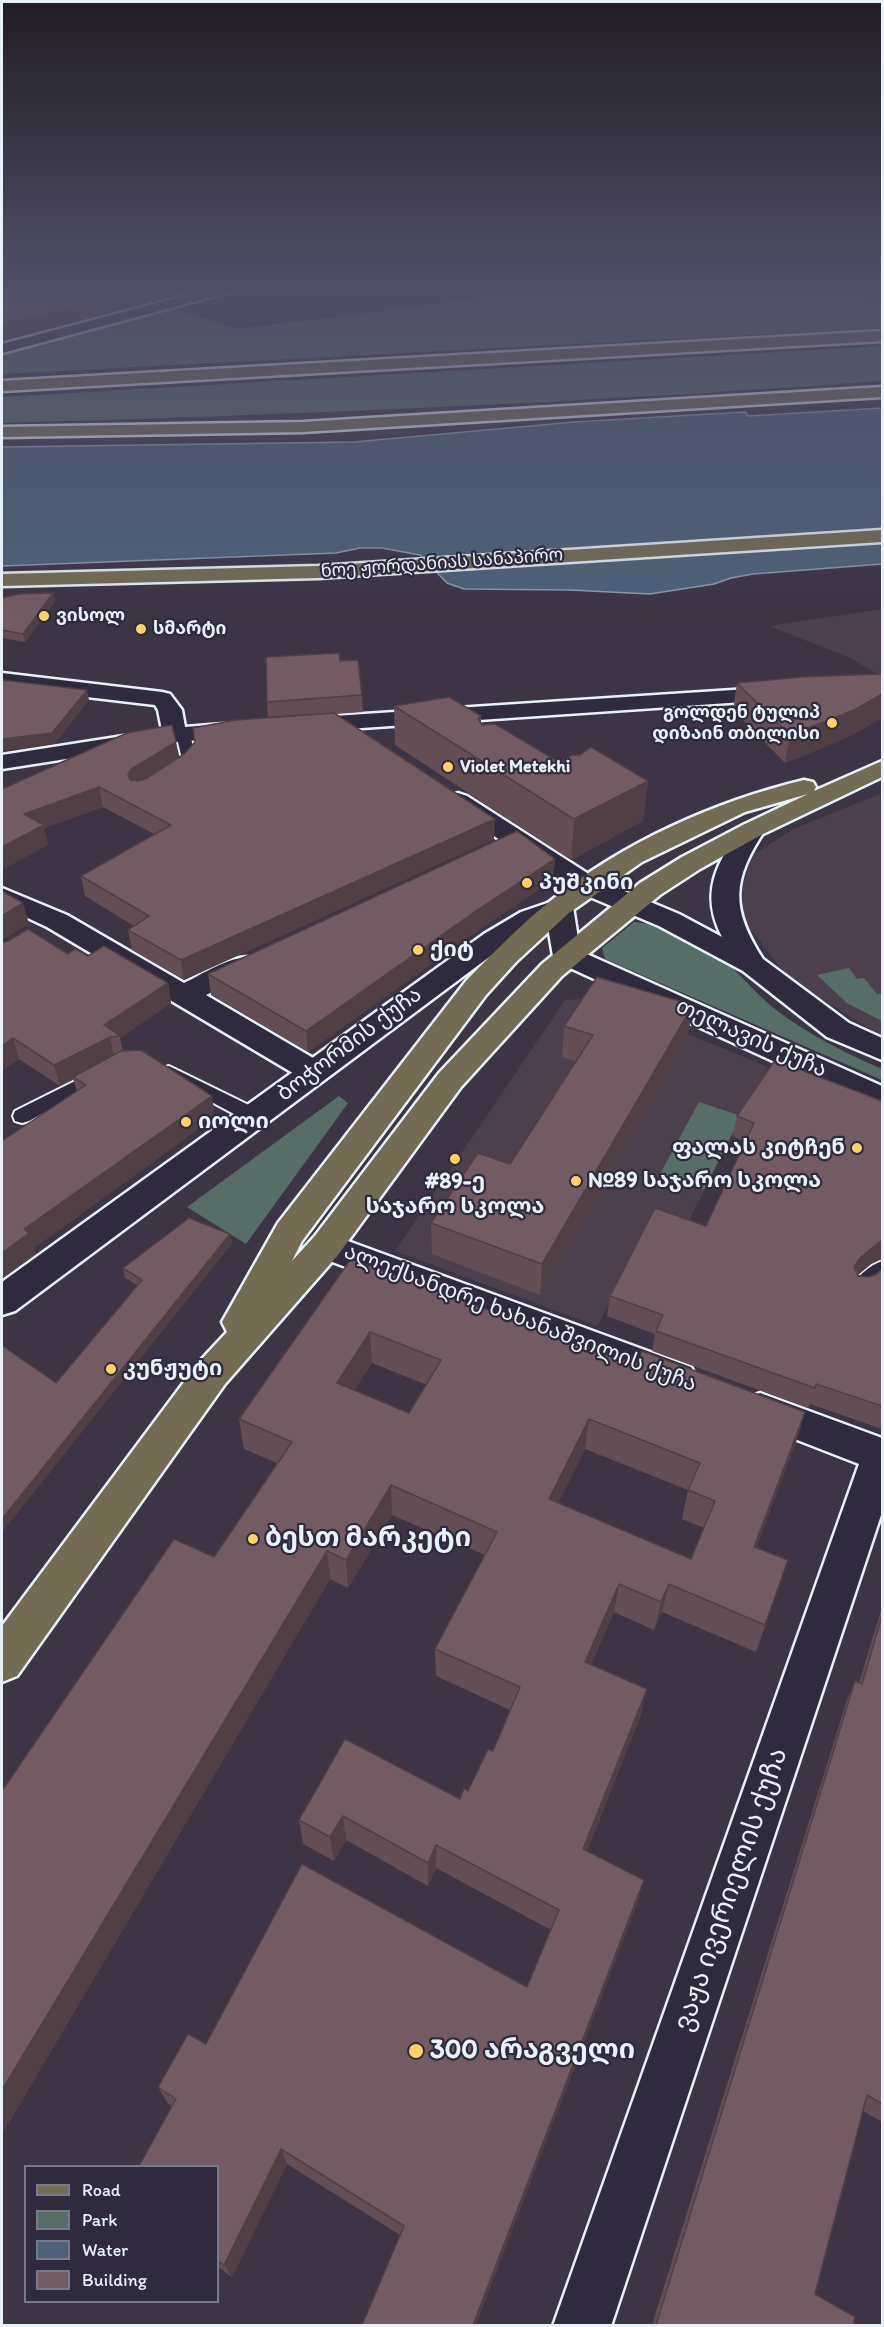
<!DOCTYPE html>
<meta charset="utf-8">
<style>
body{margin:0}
#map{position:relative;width:884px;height:2327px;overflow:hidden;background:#3d3445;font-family:Itim,sans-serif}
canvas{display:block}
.frame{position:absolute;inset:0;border:3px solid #e8f1f8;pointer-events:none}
.legend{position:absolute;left:24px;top:2165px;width:195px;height:138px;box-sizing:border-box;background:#2f2a3d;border:2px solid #797a88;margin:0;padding:8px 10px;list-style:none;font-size:18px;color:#e8f1f8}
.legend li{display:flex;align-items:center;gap:12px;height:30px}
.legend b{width:30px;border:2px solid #797a88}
</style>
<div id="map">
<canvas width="884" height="2327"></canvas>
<div class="frame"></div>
<ul class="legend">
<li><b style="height:8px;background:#746b55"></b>Road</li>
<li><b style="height:16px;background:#576d68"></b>Park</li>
<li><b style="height:16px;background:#4d6178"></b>Water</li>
<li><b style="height:16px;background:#735b63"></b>Building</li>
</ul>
</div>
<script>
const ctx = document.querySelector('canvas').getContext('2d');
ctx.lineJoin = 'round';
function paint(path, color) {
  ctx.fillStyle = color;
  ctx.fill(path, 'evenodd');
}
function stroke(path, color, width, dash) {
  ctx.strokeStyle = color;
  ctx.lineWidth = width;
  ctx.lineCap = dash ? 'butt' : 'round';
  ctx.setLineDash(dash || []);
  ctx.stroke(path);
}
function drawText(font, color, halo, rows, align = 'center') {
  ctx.font = font + ' Itim,"Noto Sans Georgian",sans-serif';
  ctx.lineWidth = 4.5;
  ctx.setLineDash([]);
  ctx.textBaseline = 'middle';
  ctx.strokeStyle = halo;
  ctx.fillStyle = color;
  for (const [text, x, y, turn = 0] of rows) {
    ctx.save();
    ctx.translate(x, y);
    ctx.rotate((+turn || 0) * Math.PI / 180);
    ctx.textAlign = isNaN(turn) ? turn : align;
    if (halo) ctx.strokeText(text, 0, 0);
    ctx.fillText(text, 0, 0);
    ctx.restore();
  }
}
paint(new Path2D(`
 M882,609v68l-32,-19 -81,-32z
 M882,793v243l-94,-58 -53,-70 18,-53 40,-26z
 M601,998l167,69 -85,165 -33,-5 -53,99 -202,-75 170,-251z`), '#4d404e');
paint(new Path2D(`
 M525,289h339l18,7v32l-880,46v-23l169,-43 66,21 164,-20z
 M882,346v35c-293,21 -587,34 -880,42v-26z
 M634,922c26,2 68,18 88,36 17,15 32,33 49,48 34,27 72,46 111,63v11l-277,-121 -3,-11z
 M849,968l8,11 7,-1 13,16 5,-1v28l-35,-18 -30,-28z
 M339,1096l9,7 -102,141 -59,-37z
 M699,1102l42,14 -37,74 -44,-16z`), '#576d68');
const water = new Path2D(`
 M882,408v156l-129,10 -22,4 -17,6 -64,10 -80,-4 -106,-1 -17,-6 -27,-28 -38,-7h-22l-24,5 -334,13v-119l352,-5 220,-20 171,-10 3,4z`);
paint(water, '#4d6178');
stroke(water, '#8b9bab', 1.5);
const lane = new Path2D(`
 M183,730l7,4 6,26 -13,14 -5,1 -7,-4 11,-12 -6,-25z
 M169,1066l92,45 2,5 -2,5 -7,2 -7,-2 -84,-45 -3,-4 3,-4z
 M99,1069l6,2 3,4 -3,4 -76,42 -7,2 -7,-2 -2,-5 2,-5z
 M882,1261v20c-9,9 -16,18 -29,14l-4,-6c6,-11 21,-24 33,-28z`);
const street = new Path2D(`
 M211,289h21l-2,3 -228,61v-9z
 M2,673l160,19 8,2 12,16 3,17 52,-4 8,2 4,5 -4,5 -8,2 -62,5 -173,27v-14l160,-25 -4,-20 -3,-5 -153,-18z
 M779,687l8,2 3,5 -3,5 -484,33 -8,-2 -4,-5 4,-5 8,-2z
 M458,793l9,3 131,84 3,6 -3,6 -10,2 -10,-2 -129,-86 -4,-5 4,-5z
 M2,888l65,27 117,68c21,-10 51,-31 75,-25l4,6 -4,6 -53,25 119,70 5,7 -5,7 -11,3 -11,-3 -256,-152 -45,-21z
 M326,1233l365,134 6,11 -6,11 -13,4 -364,-138 -5,-9 5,-9z
 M760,1393l122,45v74l-271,814h-58l306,-862 -113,-44 -5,-11 5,-11z`);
const secondary = new Path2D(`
 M752,822l9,3 4,5c-33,50 -35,78 -2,129l86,64 33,15v22l-55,-23 -84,-66 -84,-45 -81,-34 -3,-6 3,-6 10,-2 10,2 81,34 43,23c-23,-45 -5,-74 21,-112z
 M559,899l10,2 4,6 7,44 302,135v23l-11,-3 -314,-144 -4,-6 -6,-35 -43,25 -489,365 -13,4v-33l482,-348 37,-22z`);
const primary = new Path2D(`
 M882,530v12l-564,36 -316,8v-12l316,-8z
 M882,761v16l-121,58 -61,34 -40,26 -98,81 -101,111 -123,168 -113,129 -208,292 -15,6v-56l197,-264 28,-30 -5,-10 56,-99 188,-242c26,-27 53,-55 83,-79 73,-59 164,-100 255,-122l9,2 3,5 -2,4zM808,794l-65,31 -61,32 -42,26 -98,81 -103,109 -125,164 -22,24 10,-20 184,-246 30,-33 53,-49 73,-51 103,-50z`);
const highway = new Path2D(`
 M882,331v10l-880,50v-10z
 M882,387v10l-579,35 -301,5v-10l301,-5z`);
stroke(lane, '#e8f1f8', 4);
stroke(street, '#e8f1f8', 5);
stroke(secondary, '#e8f1f8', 5);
stroke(primary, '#e8f1f8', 5);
stroke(highway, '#e8f1f8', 5);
paint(lane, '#2f2a3d');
paint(street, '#2f2a3d');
paint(secondary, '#2f2a3d');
paint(primary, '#746b55');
paint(highway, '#746b55');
paint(new Path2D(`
 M840,289h42v11l-28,-5z
 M2,598l53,3 -30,41 -23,-4z
 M340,661l22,34 1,17 -28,2 159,125 -310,141 -52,-30 -4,-20 6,-4 -49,-30 -4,-20 73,-42 -51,-27 -59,21 4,17 -46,-56 174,-47 2,16 6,-4 11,-12 -2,-14 75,-10 -1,-16z
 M882,674v44l-34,19 -63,26 -52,-53 4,-27z
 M394,706l87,10v8l78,38 89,19 -5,40 -72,39 -176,-115z
 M555,859l-2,21 -80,54 -165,118 -97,-57 -3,-21z
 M2,943l86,13 80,27 3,20 -51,35 3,13 92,66 -181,131 1,6 -33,24 75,-187 -4,-12 -13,7 -41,-27 -17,12z
 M564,1026l124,10 -148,259 -108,-41 -1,-31 79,-59 66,-102 -14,-5z
 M775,1060l96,204 -13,11 11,2 8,-3 5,-5v160l-72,-25 -2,4 -156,-57 3,-17 -48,-18 3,-20 96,-70 39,-84 -12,-6 4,-20z
 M230,1234l2,9 -230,289v-184l54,35 81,-98 -12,-7 -2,-10z
 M351,1259l285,106 169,47 -9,30 -40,105 22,42 -22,63 -94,-40 -8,18 -40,-18 -23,53 50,50 -54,136 51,51 -238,333 -113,-71 -55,113 -14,-10v-101l-46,-60 -4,-2 -10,-17 48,-43 321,-57 24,-57 -115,-62 -8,18 -82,-46 -12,21 -31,-17 -4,-24 161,-21 8,-8 25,-40 17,-41 -74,-34 -1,-27 50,-94 -93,-40 -44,73 -18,-9 -328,555v-343l212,-234 63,-94 -33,-14 -5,-30zM372,1363l55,22 -18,28 -55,-23zM585,1449l103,41 -6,29 22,9 -13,31 -133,-56z
 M882,1607v515l-19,-11 -48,183 38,31h-201l195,-625 8,-19 4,2z`), '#634e55');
paint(new Path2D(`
 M34,289h99l-131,21v-17z
 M144,289h56l-147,39 -51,12v-16z
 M53,593l2,8 -30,41 -2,-8z
 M87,690l2,10 -34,44 -53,7v-12z
 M882,694v24l-34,19 -63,26 5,-28z
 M176,742l2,19 -44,29 -6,-16 2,-4z
 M648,781l-5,40 -72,39 3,-41z
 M99,787l4,20 -59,21 4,17 -46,25v-23l22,-33z
 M495,819l-1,20 -310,141 -3,-20z
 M555,859l-2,21 -80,54 -165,118 -2,-21 167,-118z
 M23,903l6,21 -27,16v-24z
 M168,983l3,20 -51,35v-2l-10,1 4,21 -41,19v2l-13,7 -6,-21 50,-40z
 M693,1005l-5,31 -148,259 2,-31z
 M13,1038l6,21 -17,12v-25z
 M212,1096l3,21 -181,131 1,6 -33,24v-25l22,-24z
 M230,1234l2,9 -230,289v-13z
 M882,1241v18l-11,5 -18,15 1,-12 6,-9 18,-15z
 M370,1332l2,31 -33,50 -2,-30z
 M805,1412l-9,30 -50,133 8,-28z
 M589,1419l-4,30 -39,79 3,-29z
 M391,1485l1,30 -44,73 -2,-28z
 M327,1551l3,28 -328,555v-44z
 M619,1584l-5,28 -33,76 4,-26z
 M669,1584l-7,28 -8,18 7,-28z
 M647,1689l-6,26 -62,157 4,-23z
 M343,1816l3,24 -12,21 -4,-24z
 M436,1845v23l-8,18v-23z
 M644,1880l-6,22 -162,423h-3z
 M281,2149l6,15 -55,113 -8,-12z`), '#504045');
const building = new Path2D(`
 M2,289h32l-32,4z
 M129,289h15l-94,24 -48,11v-20z
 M53,593l-30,41 -21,-4v-32l17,-4z
 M339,653l1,8 18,-1 4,35 -95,7 -1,-45z
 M882,674v20l-28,16 -64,25 -53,-52 64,-6z
 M2,680l85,10 -35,43 -50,6z
 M449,697l32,19 -3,3 4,6 13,-1 64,38 14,-7h7l11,-8 57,34 -74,38 -180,-113z
 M334,713l161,106 -314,141 -53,-30 21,-14 -68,-40 90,-51 -72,-38 -75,27 20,11 -42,22v-58l125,-56 45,-8 4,17 -46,28 -2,4 2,6 8,1 9,-3 37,-24 11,-12 -2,-14 43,-8z
 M517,831l38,28 -82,54 -167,118 -98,-57z
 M2,891l21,12 -21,13z
 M28,929l40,25 7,-5 13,7 16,-10 64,37 -64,42 16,11 -10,1 -56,28 -41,-27 -11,8v-103l6,-2z
 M597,977l96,28 -151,259 -111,-41 47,-70 32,11 83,-129 -29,-9z
 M141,1050l71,46 -188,133 5,4 -27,20v-112l84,-56 -13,-8 48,-26z
 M775,1060l107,41v140l-4,2 -18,15 -6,9 4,9 11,1 8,-3 5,-5v137l-66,-22 -1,4 -159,-57 7,-16 -53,-19 45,-88 51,18 48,-103 -17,-7z
 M189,1218l41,16 -228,285v-171l1,-2 53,37 86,-103 -19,-12z
 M351,1259l285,106 6,-14 163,61 -51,135 34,13 -23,65 -96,-41 -8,18 -42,-18 -34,78 62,27 -64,160 61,31 -171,445h-111l42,-99 -123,-77 -57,116 -6,-4v-95h-79l37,-67 -18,-12 30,-53 18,10 96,-180 225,123 32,-77 -123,-65 -8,18 -85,-47 -13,21 -31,-17 46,-81 115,60 4,-11 4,3 20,-42 5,2 27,-64 -85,-38 62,-117 -106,-47 -45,75 -19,-9 -325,539v-299l172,-252 40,18 78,-115 -53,-23zM370,1332l71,28 -32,53 -72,-30zM589,1419l111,44 -12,27 27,11 -24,58 -142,-60z
 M882,1616v488l-15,-9 -52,199 40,23 -2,8h-197l199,-644 7,3z`);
paint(building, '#735b63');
stroke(building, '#504045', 1.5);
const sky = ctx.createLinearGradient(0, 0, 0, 614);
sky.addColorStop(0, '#221d26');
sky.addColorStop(0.47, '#515068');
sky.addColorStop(1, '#51506800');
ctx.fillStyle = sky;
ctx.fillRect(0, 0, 884, 614);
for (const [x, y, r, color] of [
 [44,616,6,"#ffd166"],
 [141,629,6,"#ffd166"],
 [832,723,6,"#ffd166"],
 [448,767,6,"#ffd166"],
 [527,883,6,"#ffd166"],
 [418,950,6,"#ffd166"],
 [186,1122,6,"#ffd166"],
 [857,1148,6,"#ffd166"],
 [455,1159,6,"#ffd166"],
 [576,1181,6,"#ffd166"],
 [111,1369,6,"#ffd166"],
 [253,1539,6,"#ffd166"],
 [416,2051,8,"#ffd166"]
]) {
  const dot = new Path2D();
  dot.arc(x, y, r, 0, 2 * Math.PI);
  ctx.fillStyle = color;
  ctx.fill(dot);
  stroke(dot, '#2f2a3d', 2);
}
drawText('18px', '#e8f1f8', '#2f2a3d', [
 ["ნოე ჟორდანიას სანაპირო",442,564,-4]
]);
drawText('bold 18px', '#e8f1f8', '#2f2a3d', [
 ["ვისოლ",56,616],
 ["სმარტი",153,629],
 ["გოლდენ ტულიპ",820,713,"right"],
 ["დიზაინ თბილისი",820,734,"right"],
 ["Violet Metekhi",460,767]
], 'left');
drawText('bold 22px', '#e8f1f8', '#2f2a3d', [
 ["პუშკინი",539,883],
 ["ქიტ",430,950],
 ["იოლი",198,1122],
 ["ფალას კიტჩენ",845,1148,"right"],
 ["№89 საჯარო სკოლა",588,1181],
 ["#89-ე",455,1182,"center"],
 ["საჯარო სკოლა",455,1207,"center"],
 ["კუნჟუტი",123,1369]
], 'left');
drawText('22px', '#e8f1f8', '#2f2a3d', [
 ["თელავის ქუჩა",751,1039,24],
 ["ბოჭორმის ქუჩა",350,1045,-37],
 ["ალექსანდრე ხახანაშვილის ქუჩა",520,1319,21]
]);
drawText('bold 27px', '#e8f1f8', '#2f2a3d', [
 ["ბესთ მარკეტი",265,1539],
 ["300 არაგველი",430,2051]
], 'left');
drawText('27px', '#e8f1f8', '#2f2a3d', [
 ["ვაჟა ივერიელის ქუჩა",732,1890,-71]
]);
</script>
